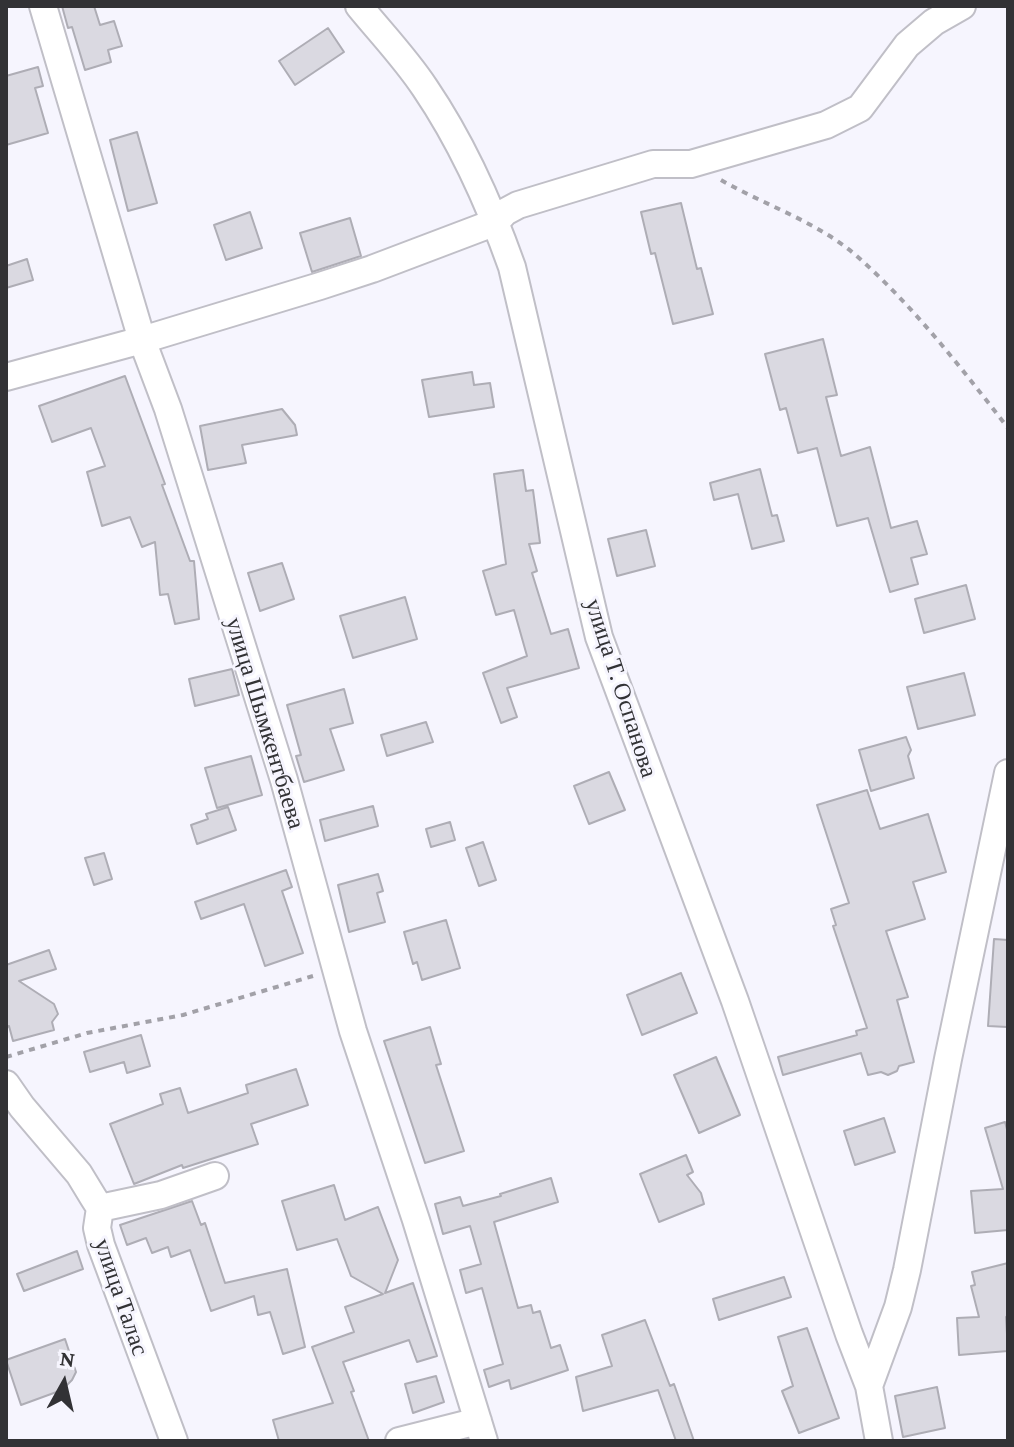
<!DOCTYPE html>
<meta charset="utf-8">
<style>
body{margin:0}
#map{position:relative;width:1014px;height:1447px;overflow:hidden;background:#f6f5fe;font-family:"Crimson Pro",serif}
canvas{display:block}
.frame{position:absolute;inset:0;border:8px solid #323235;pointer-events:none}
.north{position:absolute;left:24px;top:1343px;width:80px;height:80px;-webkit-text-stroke:6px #f6f5fe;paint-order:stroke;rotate:8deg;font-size:22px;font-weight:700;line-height:32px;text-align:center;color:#323235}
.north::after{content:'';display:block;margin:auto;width:28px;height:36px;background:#323235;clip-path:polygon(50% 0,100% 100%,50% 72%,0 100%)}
</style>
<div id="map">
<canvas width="1014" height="1447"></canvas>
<div class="frame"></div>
<div class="north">N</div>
</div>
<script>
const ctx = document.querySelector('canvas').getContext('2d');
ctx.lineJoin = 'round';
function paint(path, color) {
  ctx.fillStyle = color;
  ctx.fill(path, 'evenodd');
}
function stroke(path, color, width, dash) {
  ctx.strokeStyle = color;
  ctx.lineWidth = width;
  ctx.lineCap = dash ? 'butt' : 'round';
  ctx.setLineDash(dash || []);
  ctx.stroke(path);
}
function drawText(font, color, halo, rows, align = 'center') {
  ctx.font = font + ' "Crimson Pro",serif';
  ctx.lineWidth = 6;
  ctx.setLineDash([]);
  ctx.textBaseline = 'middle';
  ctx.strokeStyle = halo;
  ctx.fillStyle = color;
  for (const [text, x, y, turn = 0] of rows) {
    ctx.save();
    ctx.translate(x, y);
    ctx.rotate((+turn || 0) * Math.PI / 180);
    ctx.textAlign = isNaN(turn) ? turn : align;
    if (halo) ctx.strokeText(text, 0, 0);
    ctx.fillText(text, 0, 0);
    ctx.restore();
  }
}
const building = new Path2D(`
 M62,6h32l6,19 14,-4 8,25 -14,4 3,12 -26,8 -13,-43 -4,1z
 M328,28l16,24 -49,33 -16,-24z
 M38,67l5,19 -8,2 13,45 -42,12v-69z
 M137,132l20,71 -29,8 -18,-71z
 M681,203l16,66 4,-1 12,46 -40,10 -18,-71 -4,1 -10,-42z
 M250,212l12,36 -36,12 -12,-35z
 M350,218l11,38 -49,16 -12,-39z
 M27,259l6,21 -27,8v-22z
 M823,339l14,56 -11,2 15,59 29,-9 21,81 26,-7 10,33 -16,4 7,26 -28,8 -22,-74 -31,8 -20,-78 -19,5 -12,-45 -6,2 -15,-56z
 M472,372l2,13 16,-2 4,24 -65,10 -7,-37z
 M125,376l40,108 -3,1 28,76h4l5,58 -24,5 -7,-30 -8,1 -5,-53 -13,5 -12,-30 -28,9 -15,-54 18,-6 -14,-38 -39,14 -13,-36z
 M282,409l13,16 2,10 -55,10 4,18 -38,7 -8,-44z
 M760,469l12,47 5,-1 7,26 -32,8 -14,-55 -24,6 -4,-17z
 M523,470l3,21 7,-1 7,53 -11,1 8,27 -5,2 19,61 17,-5 11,39 -72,20 10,29 -16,6 -18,-50 44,-17 -13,-46 -18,5 -13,-44 23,-7 -12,-90z
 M646,530l9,36 -38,10 -9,-37z
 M282,563l12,36 -34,12 -12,-38z
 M966,585l9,34 -51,14 -9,-34z
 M405,597l12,42 -64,19 -13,-42z
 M232,669l7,26 -44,11 -6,-27z
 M964,673l11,42 -57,14 -11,-42z
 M344,689l9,34 -23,6 14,41 -40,12 -8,-26 5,-1 -14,-50z
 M426,722l7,20 -46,14 -6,-21z
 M906,737l5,13 -3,6 6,22 -43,13 -12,-41z
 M251,756l11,39 -45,13 -12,-40z
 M609,772l16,38 -36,14 -15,-38z
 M867,790l13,39 48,-15 18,58 -33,10 12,37 -39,12 22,66 -11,3 17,62 -15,4 -2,5 -9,4 -7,-3 -13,3 -7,-22 -78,22 -5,-18 79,-22 -1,-4 11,-3 -34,-102 3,-1 -5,-16 18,-6 -32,-98z
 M373,806l5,20 -53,15 -5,-21z
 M228,807l8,23 -39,14 -6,-19 17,-6 -2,-5z
 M450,822l5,18 -24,7 -5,-18z
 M483,842l13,38 -17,6 -13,-38z
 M104,853l8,26 -18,6 -9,-27z
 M286,870l6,17 -10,4 21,62 -38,13 -21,-62 -43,15 -6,-17z
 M378,874l5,17 -6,2 8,29 -36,10 -11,-47z
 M446,920l14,48 -38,12 -5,-18 -4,2 -9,-32z
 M994,939l14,1 -1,87 -19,-1z
 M49,950l7,19 -37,12 35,23 4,10 -6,8 2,8 -41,11 -4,-15 -3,1v-62z
 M681,973l16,40 -55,22 -15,-40z
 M430,1027l11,37 -5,1 28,86 -39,12 -41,-122z
 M141,1035l9,31 -23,7 -3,-11 -34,10 -6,-20z
 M716,1057l24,58 -41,18 -25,-58z
 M296,1069l12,36 -57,19 7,20 -75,24 -1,-3 -48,19 -24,-60 53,-20 -3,-10 20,-6 8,25 60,-20 -2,-8z
 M884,1118l11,34 -40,13 -11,-34z
 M1005,1122l3,11v97l-33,3 -4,-42 32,-2 -18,-61z
 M686,1155l7,17 -6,3 14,18 3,11 -45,18 -19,-48z
 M551,1178l7,24 -64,20 24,86 13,-3 2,8 7,-2 11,37 9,-3 8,25 -57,19 -2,-9 -20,7 -5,-17 19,-6 -21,-76 -16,5 -6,-23 21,-6 -11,-38 -27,8 -8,-30 25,-7 3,9 38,-10 -1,-2z
 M334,1185l11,35 33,-13 20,53 -13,33 28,-10 24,73 -20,6 -8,-22 -66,22 11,29 -3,1 18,49h-90l-6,-21 60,-17 -21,-56 42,-15 -9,-25 38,-13 -32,-18 -14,-37 -40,11 -15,-49z
 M192,1201l9,24 4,-2 20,60 62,-14 18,78 -22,7 -13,-42 -12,3 -4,-19 -43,15 -21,-61 -19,7 -3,-10 -16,6 -6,-15 -19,7 -7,-20z
 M77,1251l6,18 -59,22 -7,-17z
 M1008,1263v53l-2,1 2,34 -49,4 -2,-37 22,-1 -8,-31 4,-1 -3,-13z
 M784,1277l7,20 -72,23 -6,-21z
 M645,1320l25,66 4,-2 20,57h-18l-18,-51 -75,21 -7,-34 36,-11 -10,-31z
 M807,1328l32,90 -40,15 -17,-42 11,-5 -15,-49z
 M65,1339l11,33 -4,8 -10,10 -41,15 -15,-45z
 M436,1376l8,26 -31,11 -8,-29z
 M937,1387l8,41 -42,9 -8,-41z`);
paint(building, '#dad9e1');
stroke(building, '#aeadb5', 2);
const minor = new Path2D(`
 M43,6l99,334 26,69 116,371 69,251 63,189 68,221
 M359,6c22,27 47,53 66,82 38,56 65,117 87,179l87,370 136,364 114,333 20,52 10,55
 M6,377l136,-37 178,-54 52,-17 124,-47 9,-10 13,-7 135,-41h38l135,-39 34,-17 47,-63 27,-23 28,-16
 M6,1084l16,23 57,67 14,23 7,11 -3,20 4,17 73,196
 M100,1208l61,-13 54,-19
 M869,1386l29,-79 9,-37 41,-211 60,-286
 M399,1441l79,-20`);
stroke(minor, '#c0bfc7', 30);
stroke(new Path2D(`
 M721,180c45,26 98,42 138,78 56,50 103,111 149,170
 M6,1057l81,-24 96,-18 130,-39`), '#a2a1a8', 4, [6, 6]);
stroke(minor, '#fff', 26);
drawText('24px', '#323235', '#f6f5fe', [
 ["улица Т. Оспанова",621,688,72],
 ["улица Шымкентбаева",265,723,73],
 ["улица Талас",121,1297,71]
]);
</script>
